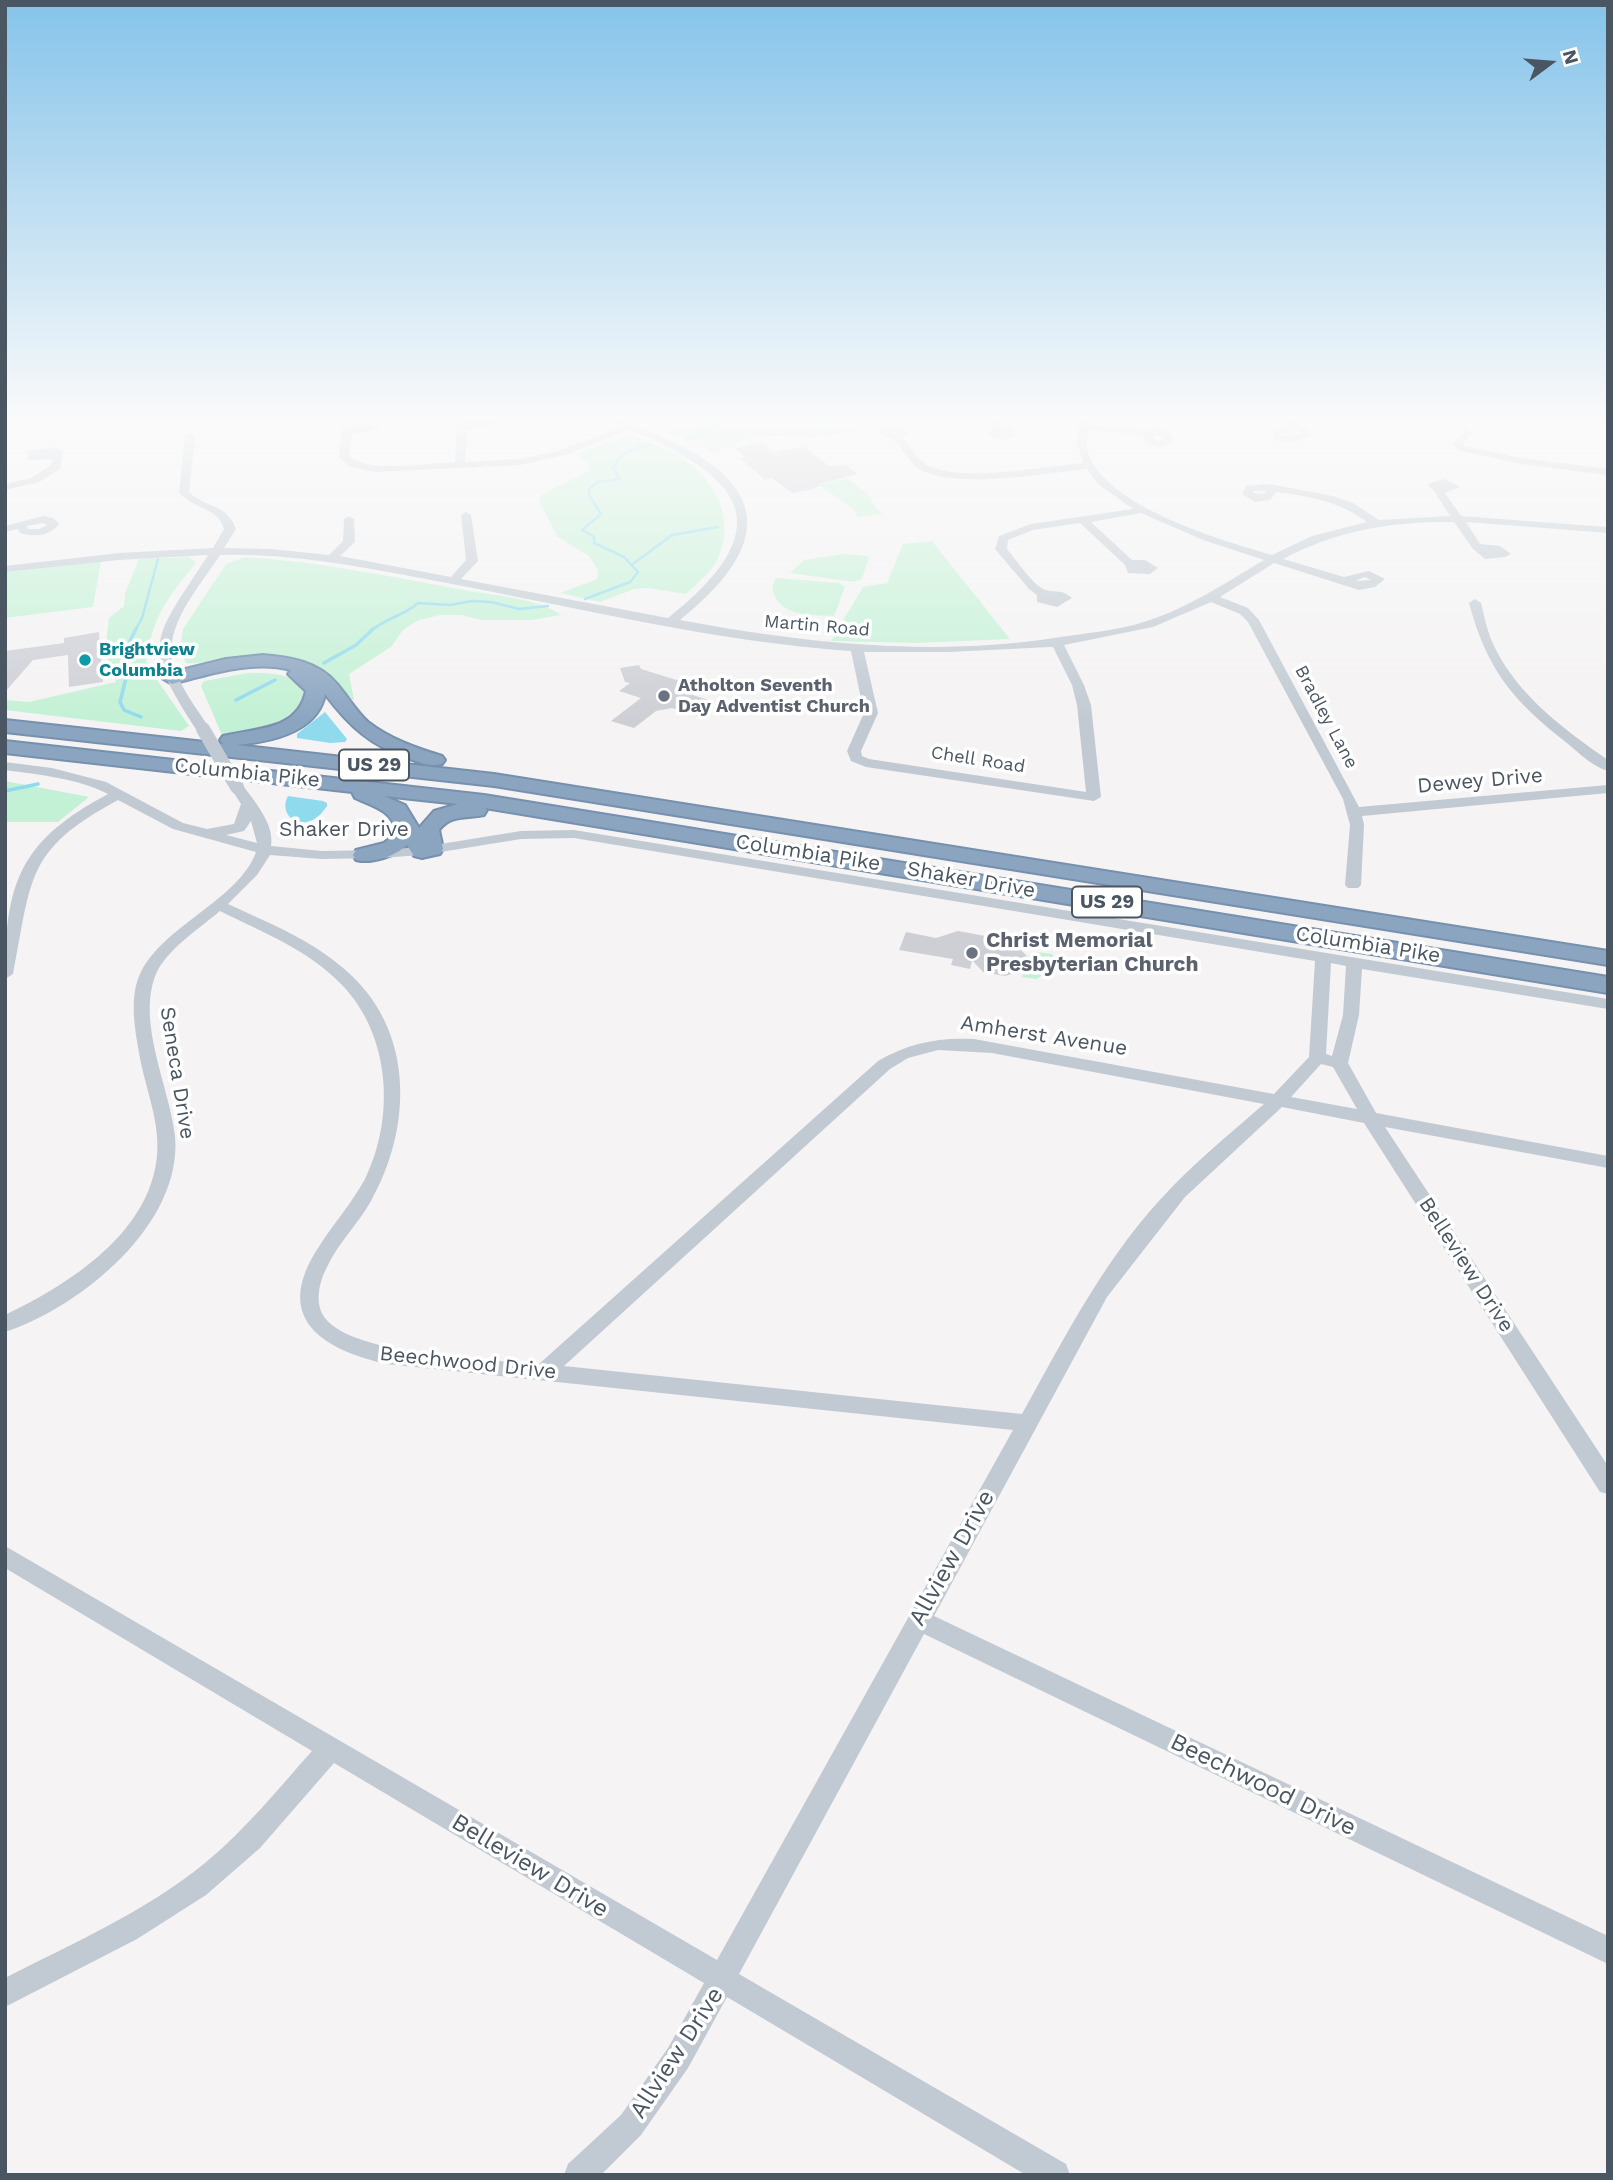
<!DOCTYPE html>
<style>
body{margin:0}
#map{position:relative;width:1613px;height:2180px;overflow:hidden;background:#f5f3f3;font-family:"Work Sans",sans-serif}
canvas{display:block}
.frame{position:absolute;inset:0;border:7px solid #4a5661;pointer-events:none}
.north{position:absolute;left:1515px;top:28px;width:70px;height:70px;-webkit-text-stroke:5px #fff;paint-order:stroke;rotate:74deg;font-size:19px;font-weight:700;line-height:28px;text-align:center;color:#4a5661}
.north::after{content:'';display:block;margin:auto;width:24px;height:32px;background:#4a5661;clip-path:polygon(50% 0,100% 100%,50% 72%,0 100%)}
</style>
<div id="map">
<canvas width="1613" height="2180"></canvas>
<div class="frame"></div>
<div class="north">N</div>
</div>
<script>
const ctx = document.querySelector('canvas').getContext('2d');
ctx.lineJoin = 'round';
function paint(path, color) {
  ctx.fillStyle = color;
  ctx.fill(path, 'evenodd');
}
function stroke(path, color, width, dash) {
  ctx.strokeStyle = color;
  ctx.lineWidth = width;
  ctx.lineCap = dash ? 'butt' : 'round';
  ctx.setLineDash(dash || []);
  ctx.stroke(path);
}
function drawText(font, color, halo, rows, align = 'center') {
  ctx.font = font + ' "Work Sans",sans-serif';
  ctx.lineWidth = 7;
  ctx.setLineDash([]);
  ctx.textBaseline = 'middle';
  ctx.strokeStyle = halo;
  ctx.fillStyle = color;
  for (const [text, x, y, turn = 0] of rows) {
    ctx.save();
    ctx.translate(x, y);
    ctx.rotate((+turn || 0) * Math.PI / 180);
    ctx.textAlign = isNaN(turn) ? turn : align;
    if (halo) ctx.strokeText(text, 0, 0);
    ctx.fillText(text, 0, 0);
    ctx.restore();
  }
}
paint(new Path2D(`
 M683,416h131l-6,2v5l57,6 -53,9 -54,-3 -45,18 -14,-9 -47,-18z
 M629,434c17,7 34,12 50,22 34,21 58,62 39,102 -6,14 -22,26 -32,36l-37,-6 -15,1 -34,13 -40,-9 37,-14 1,-9 -9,-14 -31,-19 -19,-35 2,-7 49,-25 -2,-7 -14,-9z
 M847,478l26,20 -3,2 12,14 -24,3 -5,-8 -35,-25z
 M932,541l78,98 -95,4 -84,-2 32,-54 24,-4 16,-39z
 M842,554l27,2 -7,23 -9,3 -63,-9 14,-13z
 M189,557l7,6c-29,35 -44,54 -50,101l43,62 -8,5 -176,-21v-10l24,2 87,-20 -11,-31 4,-33 15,-12 1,-13 14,-34z
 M245,557c76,5 149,20 224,34 25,4 72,8 92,24l-29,5h-51l-20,-5h-21l-21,5 -16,10 -12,17 -42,27 5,26c-17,-7 -20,-25 -36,-33 -28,-15 -68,-11 -99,-7 -11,1 -21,4 -33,3l-6,-13 3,-21 43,-65z
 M101,561l-8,46 -88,11v-46z
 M776,578l64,5 5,4 -11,29c-24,-1 -57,1 -62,-29z
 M248,673c21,0 57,-1 57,27 -19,23 -53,37 -83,35l-21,-49 3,-5z
 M5,781l84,16 -31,25h-53z
 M1037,952l15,2 4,5 -3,8 -16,12 -15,-2 7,-21z`), '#c3f1d5');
paint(new Path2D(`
 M325,712l22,27 -2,3 -15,1 -33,-5v-4z
 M288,796l35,5 4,2v3c-20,32 -51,11 -39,-10z`), '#90daee');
stroke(new Path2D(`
 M686,440l31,-14 4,-7 8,-3
 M633,564l39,-29 46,-8
 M585,599l45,-17 8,-10 -14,-15 -30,-14v-6l-12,-7 19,-16 -12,-19v-6l8,-7 23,-3 -7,-11c8,-17 22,-20 39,-23
 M135,631l7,-13 16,-59
 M371,631c14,-13 33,-15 47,-28l32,2 22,-4 19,1 28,7 29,-3`), '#90daee', 2.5);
stroke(new Path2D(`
 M136,629l-9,18v27l-7,28 4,8 17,7
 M324,663l32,-18 17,-16
 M236,700l39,-20
 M5,791l33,-7`), '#90daee', 3.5);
paint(new Path2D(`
 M762,443l10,9 32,-5 25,19 16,-1 13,9 -40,10 2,2 -5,1 2,1 -25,5 -20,-15 -7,2 -25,-22 5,-1 -11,-9z
 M99,632l4,50 -34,5 -1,-32 -35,5 -28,32v-41l59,-8v-5z
 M639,665l2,4 55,17 -10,7 29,9 -18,14 -25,-8 -16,3 -22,17 -23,-7 30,-23 -22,-7 11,-8 -5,-1 -5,-14z
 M958,931l38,7 2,-4 19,3 -2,7 13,13 -4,13 -19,6 -22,-4 -11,-12 -2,9 -19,-4 2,-6 -54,-9 7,-18 30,6z`), '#cdcfd5');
const highway = new Path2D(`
 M263,655c27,2 56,7 74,29 11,13 19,27 31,38 22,17 48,26 74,34l3,4 -3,4c-11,3 -21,-1 -32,-5 -38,-12 -61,-33 -85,-65 -7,39 -55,48 -89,51l258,29 1114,177v14l-1114,-179 -489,-54v-12l218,24 -3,-4 3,-4c32,-8 75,-5 83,-45l-18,-17 3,-4c-40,-10 -80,4 -119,14l-10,-6 3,-4 61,-15z
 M5,741l479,54 1124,182v16l-1123,-185 2,2 -3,5c-18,4 -33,-1 -45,15l4,19 -3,5 -18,4 -8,-2 -7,-11c-11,11 -35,19 -51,15l-3,-5 3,-5 28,-7 12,-11c-3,-22 -24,-26 -41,-34l-3,-6 -347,-39zM384,796l74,8 -24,7 -15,17 -14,-23z`);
stroke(highway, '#7690ad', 4);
paint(new Path2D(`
 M485,416l13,6 -9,6 -22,2 -2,32 55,-3 38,-8 63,-24 -25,-11c26,0 52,14 76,25 108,52 90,113 8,179 122,23 251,37 374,18 31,-5 62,-7 93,-17 43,-14 78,-38 117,-61l-61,-20 -62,-27 -50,9 41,38h13l13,8 -8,6 -22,-1 -3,-8 -45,-42 -47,7 -25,10 -1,9c8,9 28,39 39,41 11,3 16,-1 26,8l-15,9 -20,-5v-7l-8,-6 -34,-40 4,-13 32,-12 102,-15 -35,-25 -11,-15c-42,4 -131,21 -168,0 -11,-7 -15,-21 -25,-29 -3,-3 -10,-2 -14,-5v-6l11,-4 13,3 3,6 -5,3c8,10 15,22 25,28 34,18 117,1 156,-2l-6,-20 3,-27h10l-2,9 75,5 8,3 2,9 -13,5 -14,-3 -3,-10 -55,-3c-1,9 -2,19 2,27 24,51 131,82 182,97l40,-19 55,-14c-26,-20 -58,-26 -91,-30l-6,8 -15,2 -13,-8 4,-8 24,-2 63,12 20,7 26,17 71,-4 -16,-25 -7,-7 17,-5 16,8 -15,6 16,23 147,11v6l-142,-11 14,22 20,2 11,8 -6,3 -20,2 -12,-10 -19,-27c-60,-1 -117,8 -171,37l61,18 25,-6 16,8 -10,8 -16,3 -85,-27 -54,34 28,11 11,12 100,187 249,-22v8l-246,23 2,9 -3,60 -3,3h-10l-3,-3 5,-60 -7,-26 -95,-177 -8,-8 -29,-12 -58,25 -89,18 20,40 7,20 10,92 -7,4 -228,-34 -15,-6 -4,-10 17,-38 -13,-62c-134,-9 -267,-42 -399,-67 -77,-14 -153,-31 -232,-29 -20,32 -59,72 -46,112 8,23 23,42 36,62l-7,4 -5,-1c-60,-91 -44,-92 10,-177l-89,5 -114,12v-6l114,-13 94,-5 11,-19c-6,-22 -32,-20 -45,-37l6,-56 5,-3 5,3 -6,56c16,16 39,12 47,37l-12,19 47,1 58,6 14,-14 1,-22 5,-3 5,3 1,23 -15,14 111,21 15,-17 -5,-45 5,-3 5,3 7,46 -17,18 207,39c111,-88 81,-139 -38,-188l-65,25 -45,10 -145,7 -25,-5 -11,-10 3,-30c11,-5 27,-9 38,-2l-1,5 -27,4 -3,22c22,18 78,7 106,6l2,-40zM1153,435l9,2 1,3h-9zM1254,491h12l-2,3 -11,-1zM1365,577l6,3 -16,1zM1050,647h3l19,38 5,20 9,87 -217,-33 -7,-3 -1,-5 17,-38 -14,-61h85z
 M984,416h10l8,10 9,2 6,7 -14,5 -14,-3 -1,-5 5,-4z
 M1274,416h12l28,19 -25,8 -15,-3 -1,-9 17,-4zM1297,431l4,3 -18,2 -1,-1z
 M1467,430l5,3 -9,10 2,3 56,12 87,11v6l-87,-11 -63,-14 -6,-7z
 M57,447l6,5 -3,17 -21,13 -34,8v-6l26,-6 20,-13 2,-6 -24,1 -2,-9z
 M43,516l10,2 6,6c-10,13 -24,13 -39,9l-2,-4 -13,3v-6zM43,523l4,2 -7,4h-12l-1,-3z
 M1475,599l6,4c4,16 7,32 15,47 24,47 70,81 112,110v11c-15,-4 -29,-18 -41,-28 -54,-42 -80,-73 -98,-140z
 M5,762l47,6 54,14 77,41 24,6 27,-5 7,-20 -11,-17 7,-4 5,1c12,17 33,40 29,62l51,5 58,-1 42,-3 99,-16 53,-1 1034,169v10l-246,-40 -3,46 -11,48 28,50 232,43v12l-223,-41 223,339v28l-8,-2 -236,-369 -82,-16 -97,90 -78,100 -173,319 674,320v28l-684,-330 -185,340 327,190 4,11h-44l-299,-178 -39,71 -47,67 -40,40h-37l4,-11 53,-49 47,-67 36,-65 -370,-220 -74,85 -54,47 -69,44 -132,68v-29c68,-35 140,-66 200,-115 40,-33 73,-74 107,-112l-307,-183v-22l712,414 296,-530 -627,-66c-68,-16 -114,-48 -66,-119 14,-22 32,-42 45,-66 30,-61 26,-143 -23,-194 -33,-35 -80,-53 -122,-74 -21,18 -53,38 -64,63 -20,48 14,114 19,162 8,88 -94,171 -170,196v-17c69,-33 159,-91 152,-179 -2,-25 -11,-49 -16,-73 -5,-27 -13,-63 -1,-89 22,-48 99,-74 116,-122l-83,-23 -55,-29c-93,50 -86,78 -105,174l-8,5c0,-97 15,-138 103,-185 -31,-16 -68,-19 -103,-24zM251,821l6,22 -31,-8 18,-4zM574,838l741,123 -6,96 -35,37 -300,-55c-36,-2 -65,4 -96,22l-339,303c-49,-5 -185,-8 -214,-46 -11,-14 -6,-36 2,-51 11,-24 31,-43 44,-66 40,-71 44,-165 -19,-225 -35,-34 -81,-52 -124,-72l29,-29 13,-20 52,4 58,-1 42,-3 99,-16zM1331,963l15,3 -3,49 -11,41 -6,-2zM938,1050l54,3 272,51c-31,27 -63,53 -92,83 -64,65 -106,148 -150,227l-458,-48 326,-297 18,-11zM1321,1064l12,3 24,42 -66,-12z`), '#c1cad2');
paint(highway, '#8ba5c1');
stroke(new Path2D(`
 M203,729l34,58`), '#c1cad2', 14);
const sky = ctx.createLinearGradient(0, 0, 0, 722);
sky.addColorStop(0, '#85c3ea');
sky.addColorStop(0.58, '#fafafa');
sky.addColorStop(1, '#fafafa00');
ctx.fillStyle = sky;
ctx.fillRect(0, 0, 1613, 722);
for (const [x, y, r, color] of [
 [85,660,7,"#0f9aa8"],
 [664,696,7,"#6b7280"],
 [972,953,7,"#6b7280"]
]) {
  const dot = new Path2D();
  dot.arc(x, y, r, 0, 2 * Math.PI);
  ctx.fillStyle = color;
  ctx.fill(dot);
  stroke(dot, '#fff', 2.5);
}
drawText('18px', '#4a5661', '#fff', [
 ["Martin Road",817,626,5],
 ["Bradley Lane",1326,717,62],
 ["Chell Road",978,760,9]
]);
drawText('bold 18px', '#0d838f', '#fff', [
 ["Brightview",99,650],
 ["Columbia",99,671]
], 'left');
drawText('bold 18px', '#5b616d', '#fff', [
 ["Atholton Seventh",678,686],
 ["Day Adventist Church",678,707]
], 'left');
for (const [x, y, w] of [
 [374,765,70],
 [1107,902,70]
]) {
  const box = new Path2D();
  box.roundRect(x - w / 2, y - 15.5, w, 31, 5);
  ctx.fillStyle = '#fff';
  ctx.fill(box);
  stroke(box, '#4a5661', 2);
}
drawText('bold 19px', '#4a5661', null, [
 ["US 29",374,765],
 ["US 29",1107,902]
]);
drawText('21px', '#4a5661', '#fff', [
 ["Columbia Pike",247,773,6],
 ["Dewey Drive",1480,781,-5],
 ["Shaker Drive",344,830],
 ["Columbia Pike",808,853,9],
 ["Shaker Drive",971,880,10],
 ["Columbia Pike",1368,945,9],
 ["Amherst Avenue",1044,1036,9],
 ["Seneca Drive",177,1073,81],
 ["Belleview Drive",1466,1265,57],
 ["Beechwood Drive",468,1363,6]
]);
drawText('bold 21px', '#5b616d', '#fff', [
 ["Christ Memorial",986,941],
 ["Presbyterian Church",986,965]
], 'left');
drawText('24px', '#4a5661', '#fff', [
 ["Allview Drive",952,1558,-61],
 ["Beechwood Drive",1263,1785,26],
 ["Belleview Drive",530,1866,31],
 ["Allview Drive",677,2053,-57]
]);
</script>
